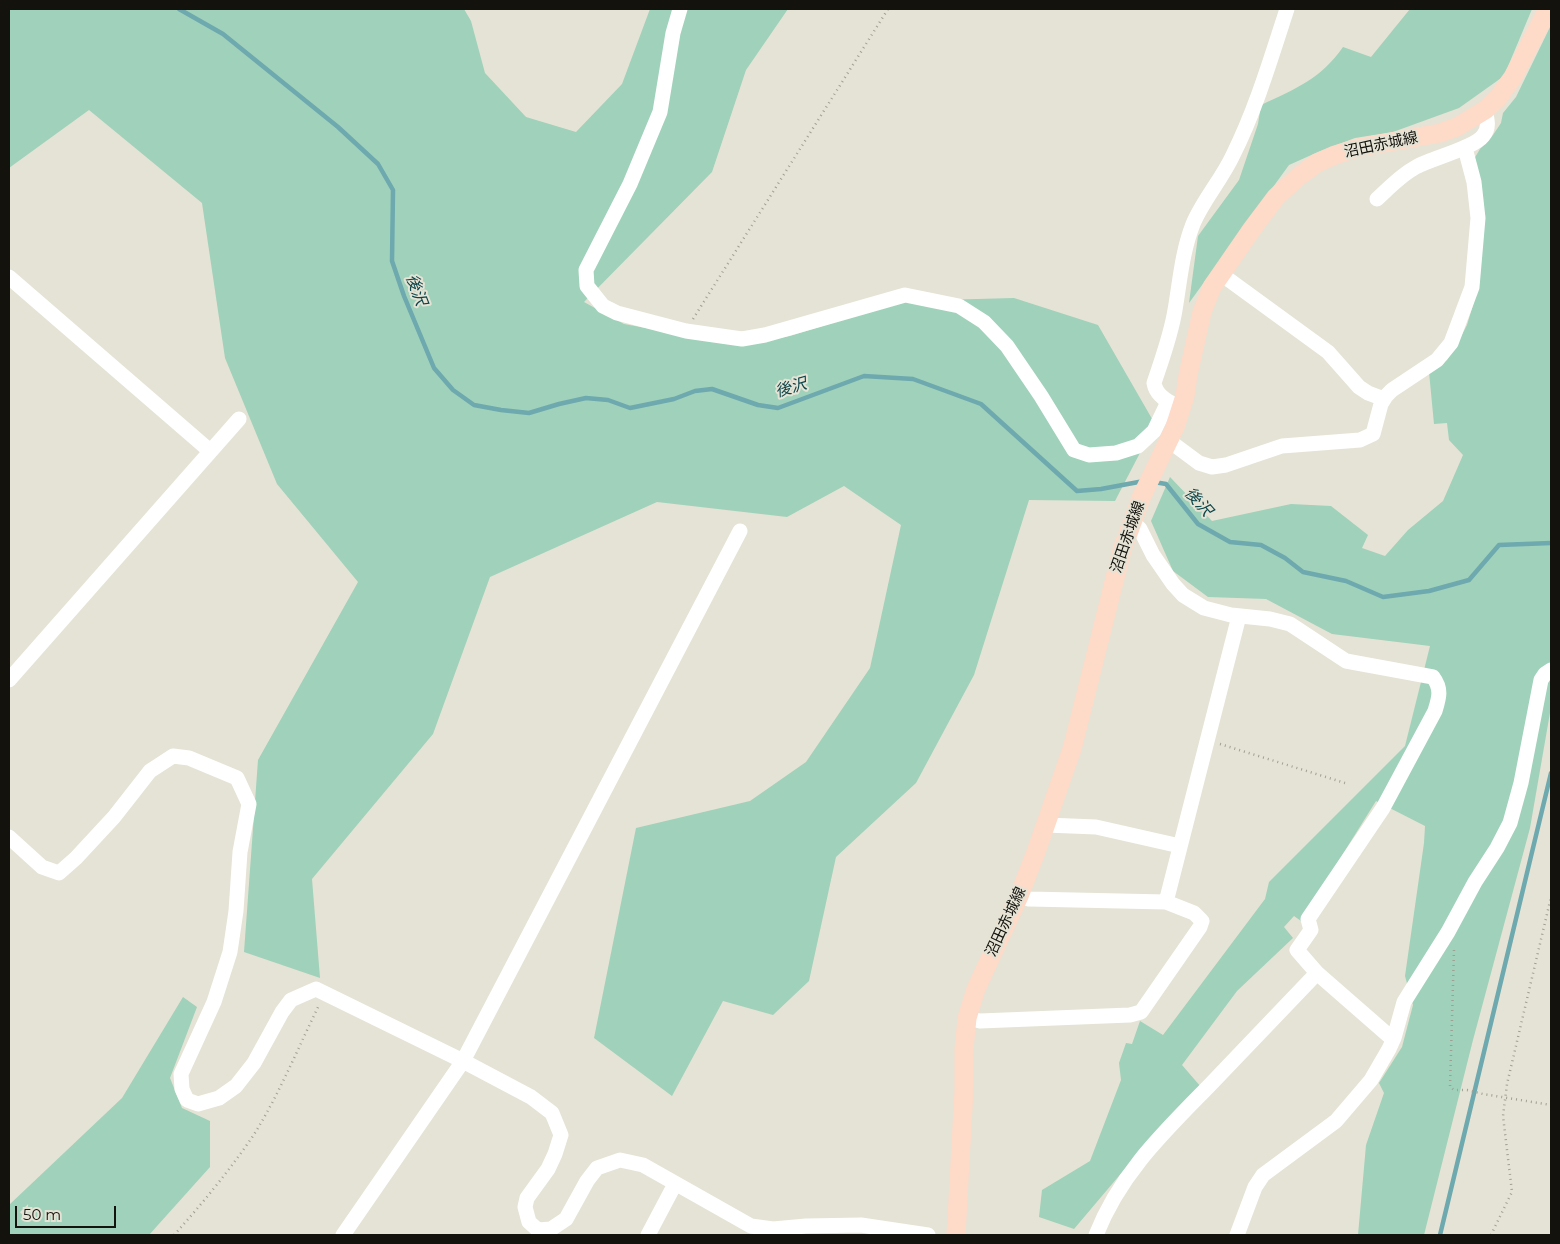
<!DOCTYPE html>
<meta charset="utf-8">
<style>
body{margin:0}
#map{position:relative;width:1560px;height:1244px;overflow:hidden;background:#e5e3d5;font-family:Montserrat,sans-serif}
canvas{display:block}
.frame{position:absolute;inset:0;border:10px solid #13120d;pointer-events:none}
.scale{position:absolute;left:15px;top:1206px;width:101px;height:22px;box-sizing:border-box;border:2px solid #13120d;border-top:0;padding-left:6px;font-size:15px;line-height:18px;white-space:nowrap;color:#13120d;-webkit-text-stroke:4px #e5e3d5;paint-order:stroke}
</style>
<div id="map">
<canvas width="1560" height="1244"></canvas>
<div class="frame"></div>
<div class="scale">50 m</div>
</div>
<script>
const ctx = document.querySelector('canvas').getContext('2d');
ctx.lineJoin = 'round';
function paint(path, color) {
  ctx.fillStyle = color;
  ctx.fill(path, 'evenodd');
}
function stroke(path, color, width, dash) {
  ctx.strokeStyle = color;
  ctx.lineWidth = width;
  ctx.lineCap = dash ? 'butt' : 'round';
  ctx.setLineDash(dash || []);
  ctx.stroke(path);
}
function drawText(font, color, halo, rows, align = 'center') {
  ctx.font = font + ' Montserrat,"Noto Sans JP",sans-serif';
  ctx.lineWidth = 4;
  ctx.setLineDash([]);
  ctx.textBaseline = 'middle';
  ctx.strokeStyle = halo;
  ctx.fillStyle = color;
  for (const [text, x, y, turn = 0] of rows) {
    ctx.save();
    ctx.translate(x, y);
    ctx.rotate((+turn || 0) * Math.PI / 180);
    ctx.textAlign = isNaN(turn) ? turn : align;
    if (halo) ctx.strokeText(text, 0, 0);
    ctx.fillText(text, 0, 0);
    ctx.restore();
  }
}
paint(new Path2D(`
 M9,9h455l7,12 14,52 41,44 50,15 46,-48 28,-75h138l-42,61 -34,102 -128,130 40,22 115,21 51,-9 113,-35 111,-3 84,27 57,99 -40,77 -86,-1 -55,175 -58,108 -80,74 -27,124 -36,34 -50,-14 -51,95 -78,-58 42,-210 114,-27 56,-39 64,-94 31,-143 -57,-39 -57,31 -130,-15 -167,75 -57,157 -121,145 8,99 -76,-26 14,-192 100,-178 -81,-98 -52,-126 -23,-155 -113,-93 -80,58z
 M1410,9h122l-28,67 -45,32 -66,24 -38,6 -37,14 -29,13 -100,138 9,-67 41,-56 19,-56 3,-19c34,-16 60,-26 82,-58l28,10z
 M1551,25v682l-21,121 -57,212 -49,195h-66l8,-90 18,-52 -5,-10 23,-36 11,-42 -8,-29 19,-133 1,-17 -49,-25 -75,120 -7,-5 -10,11 9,11 -56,53 -55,74 19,22 -39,38 -88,104 -35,-12 3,-27 48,-29 31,-81 -2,-17 7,-20 6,1 8,-23 23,14 102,-136 4,-17 136,-136 25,-100 -98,-12 -66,-35 -58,-2 -35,-26 -22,-50 19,-44 42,44 79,-17 40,2 37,29 -6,13 23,8 23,-26 35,-29 20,-46 -14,-15 -2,-17 -13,1 -5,-52 18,-12 8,-12 12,-23 9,-30 -2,-136 6,-10 13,-14 8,-12 2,-10 13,-16z
 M183,997l14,10 -27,71 12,30 28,13v46l-61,68h-140v-30l113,-107z`), '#a0d1ba');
stroke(new Path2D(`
 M179,9l44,25 115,93 40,37 15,26 -1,71 12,35 30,72 19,22 21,15 27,5 28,3 30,-9 27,-6 22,2 22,8 44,-9 21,-8 17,-2 46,16 20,3 86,-32 49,3 68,25 96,87 24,-2 43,-8
 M1154,482l12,2 32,40 32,18 31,3 24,13 18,14 43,9 37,16 46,-6 40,-11 30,-35 52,-2
 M1440,1235l111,-462`), '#6da9ae', 4.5);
stroke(new Path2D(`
 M693,319l195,-310
 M1220,744l125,39
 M1454,950l-4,137 4,3h13l16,4 68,11
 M174,1235c28,-31 55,-64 79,-99 26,-41 45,-88 66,-131
 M1491,1235l21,-43 -9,-76 4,-32 44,-187`), '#a09f94', 2.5, [1, 4]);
stroke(new Path2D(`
 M680,9l-7,24 -13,79 -30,72 -44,86 1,16 16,20 14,7 69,18 56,8 23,-4 140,-40 54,11 25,16 23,24 34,50 33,54 15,5 27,-2 22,-7 16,-15 14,-29
 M1377,199c12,-11 24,-24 39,-32 16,-9 58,-19 67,-31 7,-8 4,-17 2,-26
 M1221,274l107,78 31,35 9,6 16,6
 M9,277l201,174
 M1176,405c-10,-4 -20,-10 -22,-22 8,-24 17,-48 21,-73 5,-29 7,-58 18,-86 10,-24 29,-45 40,-69 23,-46 38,-97 54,-146
 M1168,440l31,23 13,4 14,-2 56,-19 78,-6 13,-6 8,-30 5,-8 6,-6 45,-30 14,-17 21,-56 6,-69 -4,-36 -9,-34
 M1132,521l8,8 13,26 20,29 10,11 21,13 27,7 39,4 20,5 56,37 87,16c9,12 6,21 2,34l-52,97 -75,111 3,11 -14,20 20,23 71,62 6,3
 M9,680l230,-261
 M1046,825l50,2 84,19
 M9,837l33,30 17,6 17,-15 38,-41 36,-46 23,-15 16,2 48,20 12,26 -9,48 -4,59 -6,41 -16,50 -33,72 1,15 5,11 11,4 21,-6 17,-12 18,-23 28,-51 9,-12 25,-11 147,72 68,36 21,16 9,22 -6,19 -7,15 -21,29 -2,9 4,15 9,8 13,-1 15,-10 21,-38 10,-13 23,-8 23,5 108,61 22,3 33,-3 55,-1 67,10
 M1166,902l73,-286
 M967,1018l13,3 150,-6 11,-3 59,-85 2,-6 -8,-8 -28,-11 -137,-3 -10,-3
 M343,1235l120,-174 277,-530
 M648,1235l27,-51
 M1096,1235c24,-61 67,-102 112,-148 36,-38 73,-76 109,-114
 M1237,1235l18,-48 8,-12 73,-54 35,-41 18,-31 5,-11 10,-36 44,-70 27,-50 22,-34 13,-25 11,-40 20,-103 4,-6 6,-4`), '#fff', 15);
stroke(new Path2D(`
 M956,1235l8,-145v-41l3,-31 9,-29 43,-93 17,-44 36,-103 50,-199 19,-52 34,-71 10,-31 3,-21 14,-63 10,-25 40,-58 24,-32 22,-20 19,-14 18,-8 22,-7 83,-15 17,-6 28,-17 13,-12 15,-21 35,-68`), '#fedac8', 19);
drawText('15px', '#13120d', '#e5e3d5', [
 ["沼田赤城線",1381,145,-12],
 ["沼田赤城線",1128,537,-71],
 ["沼田赤城線",1006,922,-65]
]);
drawText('italic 16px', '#0c4549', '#e5e3d5', [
 ["後沢",416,290,69],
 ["後沢",791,388,-16],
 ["後沢",1198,502,48]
]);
</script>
